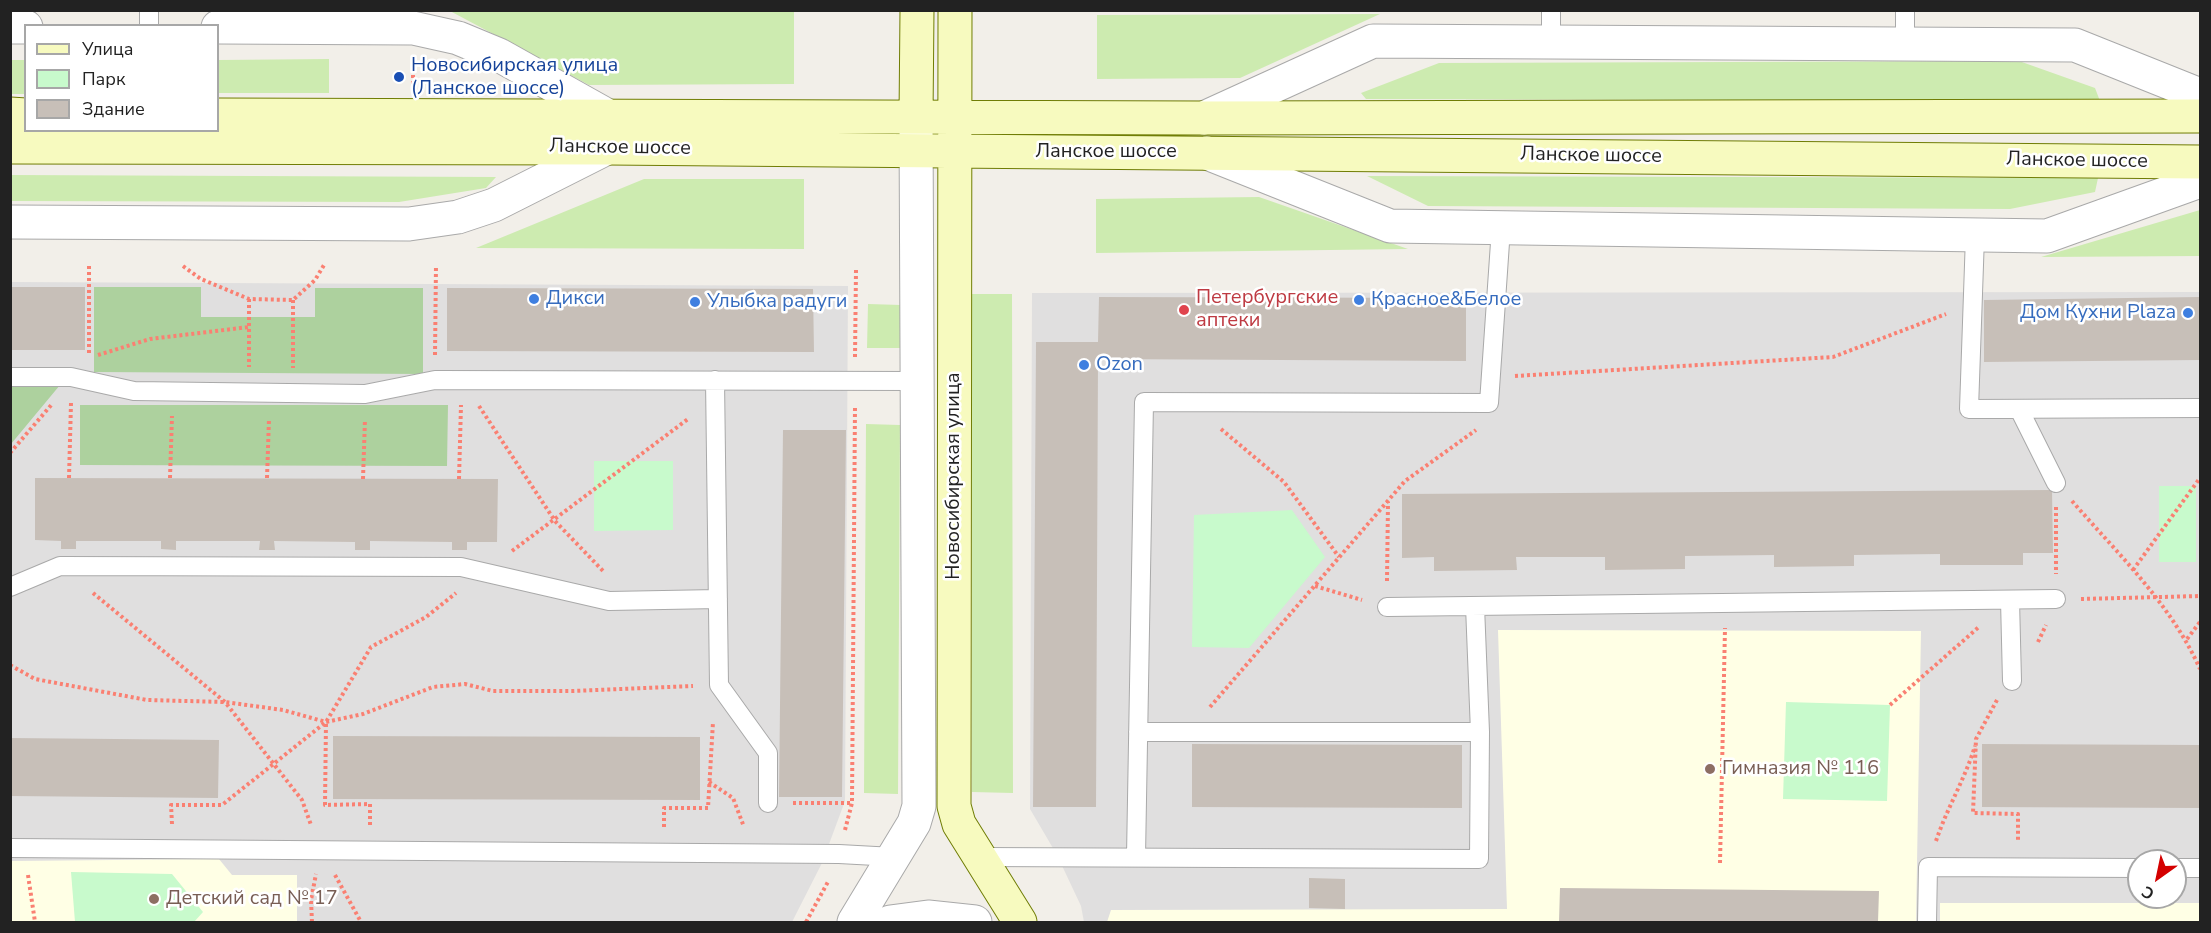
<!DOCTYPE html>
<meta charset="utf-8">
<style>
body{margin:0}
#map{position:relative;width:2211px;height:933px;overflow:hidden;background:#f2efe9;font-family:"Nunito Sans",sans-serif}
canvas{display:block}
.frame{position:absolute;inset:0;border:12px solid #222;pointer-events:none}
.legend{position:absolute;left:24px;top:24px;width:195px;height:108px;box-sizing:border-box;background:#fff;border:2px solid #a7a7a7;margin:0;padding:8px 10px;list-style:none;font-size:18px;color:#222}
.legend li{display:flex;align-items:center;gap:12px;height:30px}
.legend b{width:30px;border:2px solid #a7a7a7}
.north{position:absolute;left:2127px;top:849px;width:60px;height:60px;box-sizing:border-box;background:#fff;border:2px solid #a7a7a7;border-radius:50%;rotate:213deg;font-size:16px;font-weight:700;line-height:24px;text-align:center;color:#222}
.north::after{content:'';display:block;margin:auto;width:21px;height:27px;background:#d40000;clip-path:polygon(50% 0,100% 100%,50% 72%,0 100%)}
</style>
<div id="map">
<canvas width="2211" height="933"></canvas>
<div class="frame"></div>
<ul class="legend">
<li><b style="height:8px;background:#f7fabf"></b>Улица</li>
<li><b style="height:16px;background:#c8facc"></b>Парк</li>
<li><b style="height:16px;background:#c7bfb8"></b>Здание</li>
</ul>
<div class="north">С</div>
</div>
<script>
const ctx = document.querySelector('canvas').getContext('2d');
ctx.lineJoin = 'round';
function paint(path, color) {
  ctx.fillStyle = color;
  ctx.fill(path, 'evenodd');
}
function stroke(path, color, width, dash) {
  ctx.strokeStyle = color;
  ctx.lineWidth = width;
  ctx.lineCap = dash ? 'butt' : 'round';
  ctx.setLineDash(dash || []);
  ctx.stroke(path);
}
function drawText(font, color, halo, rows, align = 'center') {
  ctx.font = font + ' "Nunito Sans",sans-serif';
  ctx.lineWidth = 5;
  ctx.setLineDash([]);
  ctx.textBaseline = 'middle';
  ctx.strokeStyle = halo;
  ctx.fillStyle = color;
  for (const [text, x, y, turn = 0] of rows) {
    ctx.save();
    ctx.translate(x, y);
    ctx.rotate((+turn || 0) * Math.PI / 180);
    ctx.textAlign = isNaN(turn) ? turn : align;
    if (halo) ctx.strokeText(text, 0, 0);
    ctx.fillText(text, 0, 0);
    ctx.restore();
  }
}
paint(new Path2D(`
 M11,282l837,4 -3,515 -23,62 -30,59h-781z
 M2200,292v630h-1116l-3,-16 -24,-51 -27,-46 2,-516zM2139,861h36v36h-36z`), '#e0dfdf');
paint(new Path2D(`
 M1498,630l423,1 -5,291h-809l4,-12 396,-1z
 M219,859l13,16h65v47h-286l-1,-61z
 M1940,903h260v19h-260z`), '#ffffe5');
paint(new Path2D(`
 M450,11h344v73l-205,1z
 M1380,14l-140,64 -143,1v-64z
 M329,59v34h-111v-33z
 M11,60h14v34h-14z
 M2019,61l76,27 5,13 -734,-2 -5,-6 78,-30z
 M11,175l485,2 -10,11 -87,14 -388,-1z
 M1367,176l731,2 -3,14 -85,17 -582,-3z
 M644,179h160v70l-328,-1z
 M1259,197l149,52 -312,4v-54z
 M2200,210v46l-159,1z
 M972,294h40l1,499 -41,-1z
 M868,304l33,1v43h-34z
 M866,424l34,1 -2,369 -34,-1z`), '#cdebb0');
paint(new Path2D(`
 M94,287h107v30h114v-29h108v86l-329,-2z
 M11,385h49l-49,59z
 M80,405h368l-1,61 -367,-1z`), '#add19e');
paint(new Path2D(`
 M594,461h79v69l-79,1z
 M2159,486h37v76h-37z
 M1292,510l33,47 -76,91 -57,-1 2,-132z
 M1786,702l104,3 -3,96 -104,-2z
 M71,872l101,2 31,38 -9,10h-119z`), '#c8facc');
paint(new Path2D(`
 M10,287h75v63h-75z
 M447,288l366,1 1,63 -367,-1z
 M1099,297l367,1v63l-368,-2 -2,448h-63l3,-465h62z
 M2200,297v63l-216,2v-62z
 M783,430h63l-4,367h-63z
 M35,478l463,1 -1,63h-30v8h-15v-8l-82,-1v9h-15v-8l-81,-1 1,9h-16l1,-9h-84v9l-15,-1v-8h-85v8h-15v-8l-26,-1z
 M2052,490l1,63h-30v12h-83v-11l-86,1v11l-80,1v-12l-89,1v13l-80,1v-13h-89l1,13 -83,1v-14l-32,1v-64z
 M333,736l367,1v63l-367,-1z
 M10,738l209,2 -1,58 -208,-2z
 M1192,744l270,1v63l-270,-1z
 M1982,744l218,1v63l-218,-1z
 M1309,878l36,1v30l-36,-1z
 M1560,888l319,3 -1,31h-319z`), '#c7bfb8');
const lane = new Path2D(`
 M149,10v16
 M1551,10v33
 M1905,10v34
 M1975,236l-6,173 231,-1
 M10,377h61l63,14 231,3 70,-14 482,1
 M715,380l4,305 49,68v50
 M2019,409l37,74
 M10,587l50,-21 401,1 148,34 109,-2
 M2010,600l2,81
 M1387,607l669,-8
 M1138,732h342
 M10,848l829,6 55,3
 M1136,856l8,-454 345,1 12,-175
 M980,857l499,2 1,-127 -5,-126
 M2175,868h25
 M1927,922l1,-55 211,1`);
const street = new Path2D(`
 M10,27h16
 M218,27l195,1 45,10 41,17 109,61
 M1204,118l169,-77 702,4 125,50
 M1207,153l183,73 657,10 153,-55
 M10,222l399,2 49,-7 36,-12 113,-57
 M854,922l60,-99 5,-17 -3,-684
 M890,922l38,-5 47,5`);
const secondary = new Path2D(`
 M955,10l-1,796 5,18 61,98
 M10,114l16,1
 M218,115l986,3 996,-2
 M916,117l1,-107
 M10,147l597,1 1593,14`);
stroke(lane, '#a9a9a9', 20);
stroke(street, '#a9a9a9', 35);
stroke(secondary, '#707d05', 35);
stroke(new Path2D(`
 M413,84v-23
 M89,266v89
 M183,266l18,13 48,20 44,1 22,-20 9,-15
 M249,299v68
 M293,300v68
 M98,355l52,-16 99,-12
 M435,355l1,-90
 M855,357l1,-87
 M1515,376l318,-19 113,-43
 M479,406l76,115 49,51
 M1221,429l63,53 55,75
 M10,453l43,-50
 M69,478l2,-75
 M170,478l2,-62
 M267,478l2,-59
 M363,479l2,-60
 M459,479l2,-74
 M2072,501c46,53 99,103 128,168
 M2056,507v67
 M512,551l176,-132
 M2133,570l67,-92
 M1387,581l1,-79
 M1315,586l47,14
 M93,593l132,109 77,98 9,25
 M2081,599l119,-3
 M2187,639l13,-17
 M2038,642l8,-17
 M10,665l25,14 112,21 78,2 58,8 43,12 37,-8 70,-27 32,-3 28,7h79l121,-5
 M1997,700l-21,39 -3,74 45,1v26
 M1890,705l90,-79
 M1210,707l195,-226 71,-51
 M709,782l24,16 11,29
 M793,803h59
 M172,824l-1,-19h51l104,-83
 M370,825v-21l-45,1 1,-83 45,-75 55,-30 30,-24
 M664,827v-19h44l5,-86
 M845,830l7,-27 3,-397
 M1936,841c11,-33 29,-62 39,-95
 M1720,863l5,-235
 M28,875l7,47
 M335,875l26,47
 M312,922l-1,-22 5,-26
 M806,922l23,-42`), '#fa8072', 4, [3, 3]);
stroke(lane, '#fff', 18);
stroke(street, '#fff', 33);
stroke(secondary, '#f7fabf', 33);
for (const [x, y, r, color] of [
 [399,77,6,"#1a4fb4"],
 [534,299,6,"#3f7fe0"],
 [1359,300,6,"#3f7fe0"],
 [695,302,6,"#3f7fe0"],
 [1184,310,6,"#e0444e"],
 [2188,313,6,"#3f7fe0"],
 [1084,365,6,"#3f7fe0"],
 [1710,769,6,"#8d6e63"],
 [154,899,6,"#8d6e63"]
]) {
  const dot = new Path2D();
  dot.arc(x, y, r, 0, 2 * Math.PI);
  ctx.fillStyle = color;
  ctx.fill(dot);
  stroke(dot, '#fff', 2);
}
drawText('20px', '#164399', '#fff', [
 ["Новосибирская улица",411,66],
 ["(Ланское шоссе)",411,89]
], 'left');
drawText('20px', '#222', '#fff', [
 ["Ланское шоссе",620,148,1],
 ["Ланское шоссе",1106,152],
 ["Ланское шоссе",1591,156,1],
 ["Ланское шоссе",2077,161,1],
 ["Новосибирская улица",954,476,-90]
]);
drawText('20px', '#be3a42', '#fff', [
 ["Петербургские",1196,298],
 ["аптеки",1196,321]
], 'left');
drawText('20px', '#366cbe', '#fff', [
 ["Дикси",546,299],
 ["Красное&Белое",1371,300],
 ["Улыбка радуги",707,302],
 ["Дом Кухни Plaza",2176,313,"right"],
 ["Ozon",1096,365]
], 'left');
drawText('20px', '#785e54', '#fff', [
 ["Гимназия № 116",1722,769],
 ["Детский сад № 17",166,899]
], 'left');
</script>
